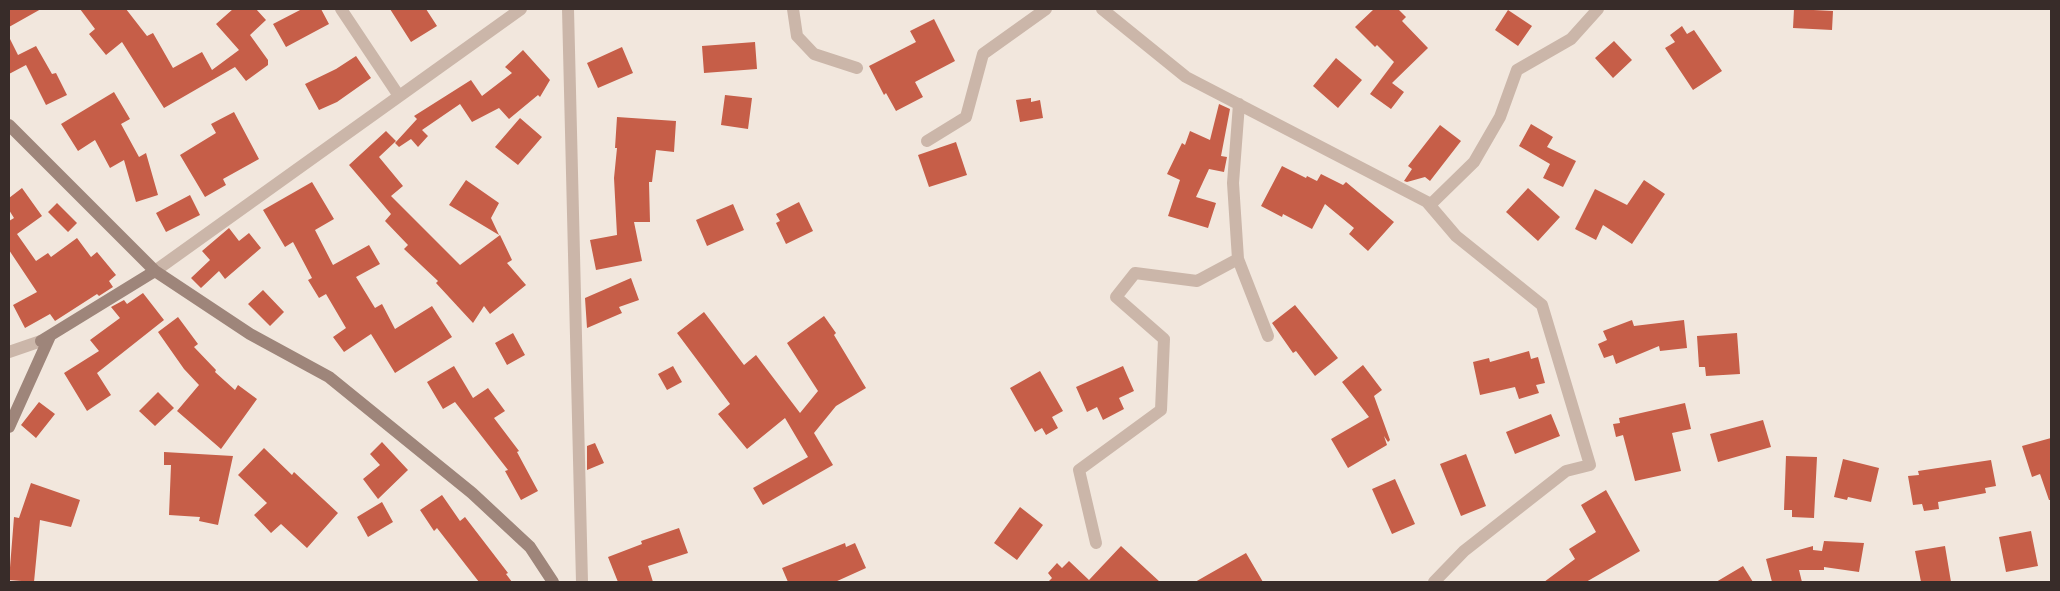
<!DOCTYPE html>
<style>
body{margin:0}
#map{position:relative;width:2060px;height:591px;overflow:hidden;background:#f2e7dd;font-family:"Source Sans 3",sans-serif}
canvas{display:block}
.frame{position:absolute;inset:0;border:10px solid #382c29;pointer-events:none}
</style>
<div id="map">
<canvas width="2060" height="591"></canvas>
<div class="frame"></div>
</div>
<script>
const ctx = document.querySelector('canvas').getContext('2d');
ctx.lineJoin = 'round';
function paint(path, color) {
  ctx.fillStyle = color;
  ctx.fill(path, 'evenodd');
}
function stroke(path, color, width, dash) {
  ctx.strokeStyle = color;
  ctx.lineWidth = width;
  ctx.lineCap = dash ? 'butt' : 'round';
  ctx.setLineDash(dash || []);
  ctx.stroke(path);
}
paint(new Path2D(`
 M9,9h32l-32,18z
 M80,9h46l21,27 6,-3 20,35 29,-16 10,18 27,-20 -23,-26 17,-15h23l10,11 -16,15 18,25v5l-22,16 -11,-14 -71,41 -42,-66 -16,13 -17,-21 6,-5z
 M302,9h19l8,15 -43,23 -13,-23z
 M390,9h36l11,17 -26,16z
 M1374,9h24l8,8 -4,4 26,27 -36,35 12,9 -13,17 -21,-15 24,-32 -17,-17 -2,2 -20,-20z
 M1794,9l39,2 -1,19 -39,-2z
 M1508,10l24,16 -14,20 -23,-16z
 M934,19l21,42 -40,21 8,15 -27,14 -10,-18 -2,2 -15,-29 47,-24 -6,-11z
 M1682,26l5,8 7,-4 28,41 -29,19 -28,-42 10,-6 -5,-7z
 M9,37l9,18 18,-9 16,28 4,-1 11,22 -21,10 -20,-40 -17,9z
 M1614,41l18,19 -19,18 -18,-20z
 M755,42l2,27 -53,4 -2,-27z
 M622,47l11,26 -35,15 -11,-25z
 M523,50l27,30 -10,17 -2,-2 -29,24 -10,-11 -27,14 -12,-18 -38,26 6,6 -10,11 -7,-8 -12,8 -4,-4 22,-24 -3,-3 57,-36 11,16 30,-23 -7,-6z
 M356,56l15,22 -34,24 -18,8 -14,-26 31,-15z
 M1336,58l26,22 -24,28 -25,-22z
 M114,92l16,27 -9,5 18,33 7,-4 12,42 -22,7 -12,-42 -14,8 -15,-28 -17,11 -17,-27z
 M725,95l27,3 -4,31 -27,-4z
 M1031,98v4l9,-2 3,18 -23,4 -4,-22z
 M1219,104l11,5 -9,47 6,1 -3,15 -15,-3 -13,28 20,6 -8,25 -40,-12 12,-36 -13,-6 15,-31 3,2 5,-14 20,9z
 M234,112l25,47 -36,20 3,6 -21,12 -25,-42 36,-22 -5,-9z
 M617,117l59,4 -2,31 -18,-2 -4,32h-3l1,40h-16l8,39 -46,9 -6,-30 27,-5 -3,-57 3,-30h-2z
 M520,118l22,19 -24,28 -23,-18z
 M1531,124l22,13 -6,10 29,14 -13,26 -20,-9 7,-14 -31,-18z
 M1440,125l21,16 -31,40 -5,-4 -18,5 -3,-1 8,-12 -4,-3z
 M386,131l10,10 -17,16 24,29 -12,10 69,69 40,-30 12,25 -5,3 19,22 -36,29 -6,-8 -11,17 -37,-40 2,-2 -34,-32 4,-4 -23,-24 6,-7 -42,-49z
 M956,142l11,33 -38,12 -11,-32z
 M1282,166l24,12 1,-2 10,5 4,-7 22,11 3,-3 48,40 -26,29 -19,-17 5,-6 -29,-24 -13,25 -29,-15 -1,3 -21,-11z
 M466,180l33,23 -8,15 8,17 -50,-30z
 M1644,180l21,14 -33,50 -29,-19 -7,15 -21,-11 20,-40 32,16z
 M312,182l22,37 -19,11 18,35 36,-20 11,19 -24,13 19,31 7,-4 13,25 37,-23 20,31 -57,36 -24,-39 -27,18 -11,-15 13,-9 -20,-34 -7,4 -11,-18 4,-2 -19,-36 -8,5 -22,-37z
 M22,188l20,28 -25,18 19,27 12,-8 3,4 26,-19 14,19 6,-5 19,23 -7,6 4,6 -14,9 -2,-2 -42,27 -5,-7 -25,14 -12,-23 24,-13 -28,-42v-29l5,-3 -5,-8v-12z
 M1528,188l32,29 -22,24 -32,-29z
 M190,195l10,20 -34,17 -10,-19z
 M799,202l14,29 -27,13 -10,-21 4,-2 -4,-7z
 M57,203l20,20 -9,9 -20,-20z
 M733,204l11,26 -37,16 -11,-26z
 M229,228l10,13 10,-8 12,15 -36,31 -6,-8 -18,17 -10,-10 19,-18 -8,-9z
 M631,278l8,22 -20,7 3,6 -35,15 -2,-30z
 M263,290l21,22 -14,14 -22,-22z
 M143,293l21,27 -67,53 14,22 -24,16 -23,-38 35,-22 -9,-11 30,-22 -9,-11 13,-7 3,4z
 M1295,305l43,53 -23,18 -19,-25 -3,2 -21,-30z
 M704,312l40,53 12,-10 44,58 18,-22 -31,-48 37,-27 12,17 -2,2 32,53 -30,18 -22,27 19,32 -70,40 -10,-17 55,-31 -23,-39 -38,31 -29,-35 12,-10 -53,-71z
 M178,317l20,27 -4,3 22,23 -1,2 20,18 3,-5 19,14 -36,50 -44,-38 22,-26 -15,-16 -26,-37z
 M1632,320l2,6 50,-6 3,28 -27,3 -1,-5 -43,18 -3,-9 -9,3 -6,-14 9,-4 -4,-9z
 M513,333l12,22 -18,10 -12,-22z
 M1737,333l3,41 -34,2 -1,-9h-6l-2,-31z
 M1529,351l2,8 7,-2 7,26 -9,2 3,8 -20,6 -4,-12 -35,8 -7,-33 16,-4 1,4z
 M1363,365l19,25 -8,6 16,44 -2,2 -4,-6 3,9 -39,23 -17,-29 38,-22 -27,-35z
 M454,366l19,32 15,-10 17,23 -11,7 25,33 -2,1 21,39 -17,9 -16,-29 3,-1 -53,-68 -12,7 -16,-27z
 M673,366l9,16 -15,8 -9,-16z
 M1123,366l11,25 -15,7 5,11 -21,11 -6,-13 -10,5 -11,-25z
 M1040,371l23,40 -11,6 6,11 -12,7 -4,-7 -7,4 -25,-44z
 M158,392l16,16 -19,18 -16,-15z
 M39,402l16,12 -19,24 -15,-13z
 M1685,403l6,26 -19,4 9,38 -46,10 -12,-46 -7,2 -3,-13 7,-1 -1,-5z
 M1551,414l9,22 -45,18 -9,-22z
 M1763,420l8,27 -53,15 -8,-28z
 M2051,438v62h-2l-9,-26 -8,3 -10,-31z
 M382,442l26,28 -30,29 -15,-20 17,-14 -10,-11z
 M595,443l9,20 -17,7v-24z
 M264,448l28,27 2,-3 44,41 -31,35 -26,-24 -10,9 -17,-18 13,-12 -29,-28z
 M164,452l69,4 -15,69 -19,-4 1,-4 -31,-2 2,-50h-7z
 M1466,454l20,52 -25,10 -21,-52z
 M1786,456l31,1 -3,61 -22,-1v-7h-8z
 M1843,459l36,9 -8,34 -23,-5 -1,3 -13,-3z
 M1991,460l5,26 -11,2 1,5 -48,9 1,7 -15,2 -2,-7 -9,1 -5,-29 11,-1 -1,-4z
 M1395,479l20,45 -23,10 -20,-45z
 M31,483l49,17 -9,27 -31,-7 -6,62 -25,-2 5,-63 5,1z
 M1606,490l34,61 -54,31h-42l31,-23 -6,-10 27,-17 -15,-27z
 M442,495l18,26 5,-4 43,56 -2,1 6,8h-33l-42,-54 -3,3 -14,-21z
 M382,502l11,20 -25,15 -11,-20z
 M1020,507l23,18 -26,35 -23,-17z
 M679,528l9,25 -40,13 5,16h-35l-10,-25 34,-13 -1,-3z
 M2031,531l7,35 -32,6 -7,-35z
 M1824,541l40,2 -5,29 -35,-5v3h-25l3,12h-30l-6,-23 47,-13v4l9,1z
 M845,543l1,4 9,-4 11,25 -31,14h-47l-6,-14z
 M1121,546l39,36h-112l4,-4 -4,-5 9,-10 5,5 7,-7 20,19z
 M1945,546l6,36h-30l-6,-31z
 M1246,553l17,29h-68z
 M1743,566l10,16h-37z`), '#c65e48');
stroke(new Path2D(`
 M341,9l58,87
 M568,9l14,573
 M793,9l4,27 17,18 43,14
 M1102,9l84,68 245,127 43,-42 26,-45 17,-47 54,-31 27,-30
 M927,141l39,-24 17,-63 63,-45
 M1427,202l29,34 86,69 48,160 -24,6 -102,80 -30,31
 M1238,259l30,77
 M155,271l366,-262
 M9,352l32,-11
 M1096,543l-17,-73 82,-60 3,-71 -48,-42 19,-24 62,8 41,-22 -5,-76 6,-79`), '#cbb6a9', 12);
stroke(new Path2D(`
 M9,125l146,146 95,63 79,43 143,116 58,54 23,35
 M41,341l114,-70
 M9,427l41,-91`), '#9e857a', 12);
</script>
